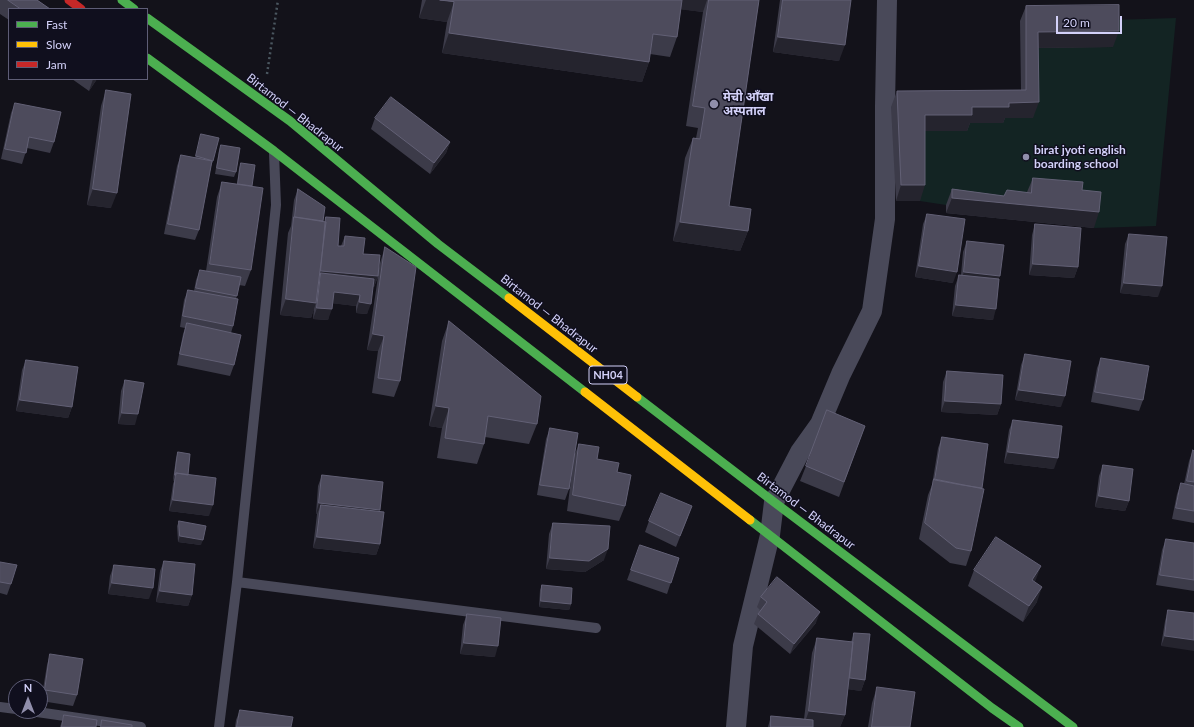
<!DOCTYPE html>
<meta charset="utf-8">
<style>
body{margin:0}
#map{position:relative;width:1194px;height:727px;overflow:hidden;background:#13121a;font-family:Lato,sans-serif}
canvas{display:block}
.legend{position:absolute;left:8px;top:8px;width:140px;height:72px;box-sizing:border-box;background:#100f1e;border:1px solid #5e5d76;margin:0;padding:5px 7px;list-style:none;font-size:12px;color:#d3d1f9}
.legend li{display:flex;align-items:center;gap:8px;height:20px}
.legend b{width:20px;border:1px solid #5e5d76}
.north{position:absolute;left:8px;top:679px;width:40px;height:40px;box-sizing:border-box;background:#100f1e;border:1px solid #5e5d76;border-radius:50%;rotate:0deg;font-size:11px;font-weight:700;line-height:16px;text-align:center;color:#d3d1f9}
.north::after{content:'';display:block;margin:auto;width:14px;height:18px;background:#908eab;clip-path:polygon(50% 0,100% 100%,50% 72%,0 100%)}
.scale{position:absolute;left:1056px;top:16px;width:66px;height:18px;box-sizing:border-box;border:2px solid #d3d1f9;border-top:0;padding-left:5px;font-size:12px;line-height:14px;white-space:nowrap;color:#d3d1f9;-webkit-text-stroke:3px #100f1e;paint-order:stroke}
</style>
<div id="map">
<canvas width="1194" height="727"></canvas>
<ul class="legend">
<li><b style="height:5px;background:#4caf50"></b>Fast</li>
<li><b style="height:5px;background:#ffc107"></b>Slow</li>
<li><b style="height:5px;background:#c62828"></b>Jam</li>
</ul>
<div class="north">N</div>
<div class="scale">20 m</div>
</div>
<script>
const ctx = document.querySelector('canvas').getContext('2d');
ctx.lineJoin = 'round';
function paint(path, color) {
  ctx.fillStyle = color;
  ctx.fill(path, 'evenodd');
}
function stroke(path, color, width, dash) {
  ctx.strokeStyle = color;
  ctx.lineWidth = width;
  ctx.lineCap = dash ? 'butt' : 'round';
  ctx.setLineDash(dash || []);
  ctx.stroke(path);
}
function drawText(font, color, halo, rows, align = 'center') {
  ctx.font = font + ' Lato,"Noto Sans Devanagari",sans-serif';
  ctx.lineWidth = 3;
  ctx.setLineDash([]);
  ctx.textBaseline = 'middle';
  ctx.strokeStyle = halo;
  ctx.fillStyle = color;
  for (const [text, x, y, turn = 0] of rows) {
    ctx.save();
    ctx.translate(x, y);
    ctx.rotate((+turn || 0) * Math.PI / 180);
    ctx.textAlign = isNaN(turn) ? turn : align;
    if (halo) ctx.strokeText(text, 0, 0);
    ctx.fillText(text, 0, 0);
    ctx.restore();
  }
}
paint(new Path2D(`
 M1176,18l-20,208 -62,2 1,-20 -149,-3 -26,-4 -1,-70h47v-8h37v-5h30l-1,-70 81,-1v-27z`), '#132423');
stroke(new Path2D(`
 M267,74l11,-74`), '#4b5760', 2.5, [2, 3]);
stroke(new Path2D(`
 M237,582l359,46
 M0,707l16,2
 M30,711l111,16
 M219,727l18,-145 39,-377 -2,-52`), '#494959', 10);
stroke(new Path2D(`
 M736,727l7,-81 27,-111 4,-33 26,-50 20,-28 21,-50 31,-63 13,-92v-113l2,-106`), '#494959', 20);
stroke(new Path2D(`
 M122,0l12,9
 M147,18l143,103 148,123 71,54
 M147,58l127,93 311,241
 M637,397l137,105 299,225
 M750,520l242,188 27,19`), '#4caf50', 9);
stroke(new Path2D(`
 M509,298l128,99
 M585,392l165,128`), '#ffc107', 9);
stroke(new Path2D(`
 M69,0l12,9`), '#c62828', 9);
paint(new Path2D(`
 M0,0h37l13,9h-41v11l-9,-6z
 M422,0h337l-30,206 19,25 -8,20 -67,-10 12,-83 8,-20h3l2,-10 -12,-2 17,-114 -22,-3 -4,28 -7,20 -20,-3 -1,8 -7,20 -200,-29 5,-31 -28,-4z
 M780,0h71l-12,61 -66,-9z
 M1026,6l87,41 -75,1 -5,70h-28l-2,5h-33l-3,8h-42l-5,70h-24l-5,-94 6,-16 124,-1 -1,-69z
 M72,79h25l-8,12z
 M106,90l5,118 -24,-3 14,-99z
 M15,103l39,39 -4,11 -23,-5 -5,16 -21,-5 10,-46z
 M375,118l75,24 -4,11 -16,21 -59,-45z
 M201,134l12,27 -2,5 -12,64 -4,10 -31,-6 13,-68 4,-11 14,3z
 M221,145l15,27 -2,5 -19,-3 4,-24z
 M241,163l11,23 -1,84 -6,16 -6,-1 -3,14 -3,27 -2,7 3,32 -4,11 -53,-11 6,-31 2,-6 -5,-1 4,-27 4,-10 6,1 2,-11 4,-10 6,1 11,-74 5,-15 15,2 2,-16z
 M1033,178l49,12 12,38 -148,-15v-8l6,-16 52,7 23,-4z
 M298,189l25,32 2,1 1,-5 12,29h3l4,-10 18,18 15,19 2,-10 5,-16 15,134 -6,16 -22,-4 6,-42 -11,-1 11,-73 -4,10h-1l-6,27 -11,-1v-7l-24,-3 -4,17 -15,-1 1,-11 -3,10 -31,-3 8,-82 3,-7 3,-26z
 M927,214l26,69 -38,-6 8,-53z
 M1035,224l43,43 -4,11 -45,-3 3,-40z
 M1129,234l29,63 -38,-4 5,-49z
 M967,241l32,38 -6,41 -41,-4 3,-30 4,-11h2l2,-23z
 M449,321l88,103 -8,20 -44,-7 -1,7 -7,20 -40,-6 5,-30 -13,-2 13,-85z
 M1025,354l36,53 -46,-7 6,-35z
 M1101,358l42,42 -4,11 -48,-9 6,-34z
 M26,360l46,47 -4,11 -52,-7 6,-41z
 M947,371l54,33 -4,11 -56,-3 2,-30z
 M125,380l10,45 -17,-1 3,-33z
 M1013,420l41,49 -50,-6 5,-33z
 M865,426l-26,71 -39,-16 6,-15z
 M550,428l24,28 5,-12 18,15 20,13 8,34 -6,15 -52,-10 5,-39 -3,17 -4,11 -28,-5 9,-56z
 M942,437l46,7 -17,107 -5,15 -16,-3 -31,-24 9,-44 4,-10 6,-37z
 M1193,450l1,1v72l-22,-4 5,-25 4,-11 3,1 5,-23z
 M178,452l10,23 21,41 -40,-5 4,-27 1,-3 -1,-1 3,-22z
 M1103,465l26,36 -4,10 -30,-4 4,-31z
 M322,475l58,36v33l-4,11 -63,-7 4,-34h-1l2,-28z
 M688,517l-12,30 -31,-15 4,-11z
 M179,521l22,24 -23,-3 -1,-16z
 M553,523l51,37 -19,12 -39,-3 3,-35z
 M1166,539l28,4v48l-38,-6 6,-35z
 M640,545l39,13 -12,36 -40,-14z
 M164,561l28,34 -4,11 -32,-4 4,-31z
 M0,562l11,22 -4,11 -7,-2z
 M114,565l35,34 -41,-5 2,-18z
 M974,570l61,12 2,20 -14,20 -55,-36z
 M542,585l29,19 -2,6 -30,-3 1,-17z
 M761,597l55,26 -26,31 -36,-30 4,-10 2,-4 -3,-3z
 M1168,610l26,3 -33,33 4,-25z
 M467,614l28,43 -35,-3 3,-29z
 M854,633l11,47 -4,11 -13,-2 -3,26 -5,12h-72l3,-11 33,3 8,-66 5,-15 34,4z
 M50,654l27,41 -4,11 -32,-5 6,-36z
 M877,687l33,40h-42l4,-24z
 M240,710l51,17h-56l1,-7z
 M64,715l32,12h-36z`), '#3c3b49');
paint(new Path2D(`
 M426,0h14l14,2 -7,20 -28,-4z
 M680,0h27l-4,12 -26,-3z
 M1119,31l-6,16 -81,1 6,-16z
 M449,33l200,29 -7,20 -200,-29z
 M778,37l67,8 -6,16 -66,-9z
 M93,79h4l-8,12z
 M1039,102l-6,16h-28l-2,5h-33l-3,8h-48l6,-16 47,-8 37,-4z
 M450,142l-4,11 -16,21 4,-11z
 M901,185h24l-5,16h-24z
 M93,189l24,4 -6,15 -24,-3z
 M952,198l147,14 -5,16 -148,-15z
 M680,222l68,9 -8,20 -67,-10z
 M1033,264l45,3 -4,11 -45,-3z
 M919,266l38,6 -4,11 -38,-6z
 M321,271l57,5 -4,11 -54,-5 1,-9 -3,9z
 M964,272l36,4 -4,11 -36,-4z
 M1124,283l38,3 -4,11 -38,-4z
 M334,292l26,3 -4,11 -26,-3z
 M286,299l30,4 -5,15 -31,-3z
 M359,302l12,2 -4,10 -11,-1z
 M956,305l40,4 -3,11 -41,-4z
 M317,308l15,1 -4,11 -15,-1z
 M373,334l11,2 -6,15 -11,-1z
 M1019,390l46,6 -4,11 -46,-7z
 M20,400l52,7 -4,11 -52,-7z
 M945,401l56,3 -4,11 -56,-3z
 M436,406l13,2 -7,20 -13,-2z
 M122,413l16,1 -3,11 -17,-1z
 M1008,452l50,6 -4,11 -50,-6z
 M175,475h1l-2,6 -1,-1z
 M1099,496l30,5 -4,10 -30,-4z
 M173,500l40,5 -4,11 -40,-5z
 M319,503l61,7 -4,11 -55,-16 -4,9h-1z
 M180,536l23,4 -2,5 -23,-3z
 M317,537l63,7 -4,11 -63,-7z
 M608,549l-4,11 -19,12 -39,-3 4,-11z
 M1041,566l-6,16 -3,-2z
 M112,583l41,5 -4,11 -41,-5z
 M1042,587l-5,15 -14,20 6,-16z
 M160,591l32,4 -4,11 -32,-4z
 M541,601l30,3 -2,6 -30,-3z
 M820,612l-4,11 -26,31 4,-10z
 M1165,636l29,4v11l-33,-5z
 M464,643l34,3 -3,11 -35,-3z
 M850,678l15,2 -4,11 -15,-2z
 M809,711l36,4 -5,12h-37z`), '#25242e');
const building = new Path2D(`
 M8,0h29l13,9h-29z
 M440,0h242l-5,37 -24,-3 -4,28 -200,-29 5,-31z
 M709,0h50l-30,206 22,3 -3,22 -68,-9 13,-84 7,1 5,-31 -12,-2z
 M783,0h68l-6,45 -67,-8z
 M1119,5v26l-81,1 1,70 -30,1v4h-37v8h-47v70h-24l-4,-94 129,-1v-84z
 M106,90l25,4 -14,99 -24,-4z
 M391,97l59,45 -16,21 -59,-45z
 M15,103l46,9 -7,30 -25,-5 -3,16 -21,-4z
 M201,134l18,4 -6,23 -17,-5z
 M221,145l19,3 -4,24 -19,-4z
 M181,155l31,6 -13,69 -31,-6z
 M241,163l14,2 -3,21 -14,-2z
 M1033,178l50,4 -1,8 19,2 -2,20 -147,-14v-9l52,7 3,-6 24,3z
 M222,182l41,6 -12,82 -41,-6z
 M298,189l27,18 -2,14 -28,-4z
 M927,214l38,5 -8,53 -38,-6z
 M294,217l32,5 -10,81 -30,-4z
 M326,217l14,1 -2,28h6l1,-10 20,2 -2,16 17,1 -2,21 -57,-5z
 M1035,224l46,4 -3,39 -45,-3z
 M1129,234l38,3 -5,49 -38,-3z
 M967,241l37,4 -4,31 -36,-4z
 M385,247l31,20 -16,114 -22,-3 6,-42 -11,-2z
 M200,270l41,7 -4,19 -41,-8z
 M321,273l53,6 -3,25 -12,-2 1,-7 -26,-3 -2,17 -15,-1z
 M959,275l40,4 -3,30 -40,-4z
 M188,290l50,9 -5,27 -50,-10z
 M449,321l92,75 -4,28 -49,-8 -4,28 -39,-6 4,-30 -13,-2z
 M187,323l54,12 -7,30 -54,-11z
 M1025,354l46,7 -6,35 -46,-6z
 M1101,358l48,8 -6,34 -48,-8z
 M26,360l52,7 -6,40 -52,-7z
 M947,371l56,4 -2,29 -56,-3z
 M125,380l19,3 -6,31 -16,-1z
 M827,410l38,16 -21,56 -38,-16z
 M1013,420l49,6 -4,32 -50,-6z
 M550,428l28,5 -9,56 -29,-4z
 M942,437l46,7 -6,44 -20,-3 -27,-5z
 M579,444l20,3 -2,12 22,4 -2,9 14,3 -6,31 -52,-11z
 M1193,450l1,1v31l-7,-1z
 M178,452l12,2 -2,21 -12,-2v2h-1z
 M1103,465l30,4 -4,32 -30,-5z
 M176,473l40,5 -3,27 -40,-5z
 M322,475l61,7 -3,28 -61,-7z
 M934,479l50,10 -13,62 -15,-3 -31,-25z
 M1181,483l13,3v25l-18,-3z
 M661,493l31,13 -12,30 -31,-15z
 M321,505l63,7 -4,32 -63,-7z
 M179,521l27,5 -3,14 -23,-4z
 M553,523l57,3 -2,23 -19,12 -39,-3z
 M996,537l45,29 -9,14 10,7 -13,19 -55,-36z
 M1166,539l28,4v37l-34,-5z
 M640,545l39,13 -8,25 -40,-13z
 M164,561l31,3 -3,31 -32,-4z
 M0,562l17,3 -6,19 -11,-2z
 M114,565l41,4 -2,19 -41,-5z
 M777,577l43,35 -26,32 -36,-30 9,-12 -6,-5z
 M542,585l30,3 -1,16 -30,-3z
 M1168,610l26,3v27l-29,-4z
 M467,614l34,4 -3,28 -34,-3z
 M854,633l16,1 -5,46 -15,-2z
 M817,638l36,4 -8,73 -36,-4z
 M50,654l33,5 -6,36 -32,-5z
 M877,687l38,5 -5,35h-38z
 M240,710l53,7 -2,10h-54z
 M64,715l33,5 -1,7h-34z
 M771,716l42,4v7h-42z
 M102,720l30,5v2h-31z`);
paint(building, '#4d4b5c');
stroke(building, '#626075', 1);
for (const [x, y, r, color] of [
 [714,104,5,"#908eab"],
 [1026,157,4,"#908eab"]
]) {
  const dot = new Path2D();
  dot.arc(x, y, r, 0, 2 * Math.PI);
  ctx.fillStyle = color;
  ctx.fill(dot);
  stroke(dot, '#100f1e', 1.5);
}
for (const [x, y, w] of [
 [608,375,38]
]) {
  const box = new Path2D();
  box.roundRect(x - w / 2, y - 9, w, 18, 3);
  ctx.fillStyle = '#100f1e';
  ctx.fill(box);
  stroke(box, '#d3d1f9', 1);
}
drawText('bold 11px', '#d3d1f9', null, [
 ["NH04",608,375]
]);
drawText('bold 12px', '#d3d1f9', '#100f1e', [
 ["मेची आँखा",723,97],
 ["अस्पताल",723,111],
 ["birat jyoti english",1034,150],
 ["boarding school",1034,164]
], 'left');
drawText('12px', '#d3d1f9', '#100f1e', [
 ["Birtamod — Bhadrapur",295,113,38],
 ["Birtamod — Bhadrapur",549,314,38],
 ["Birtamod — Bhadrapur",806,511,37]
]);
</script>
